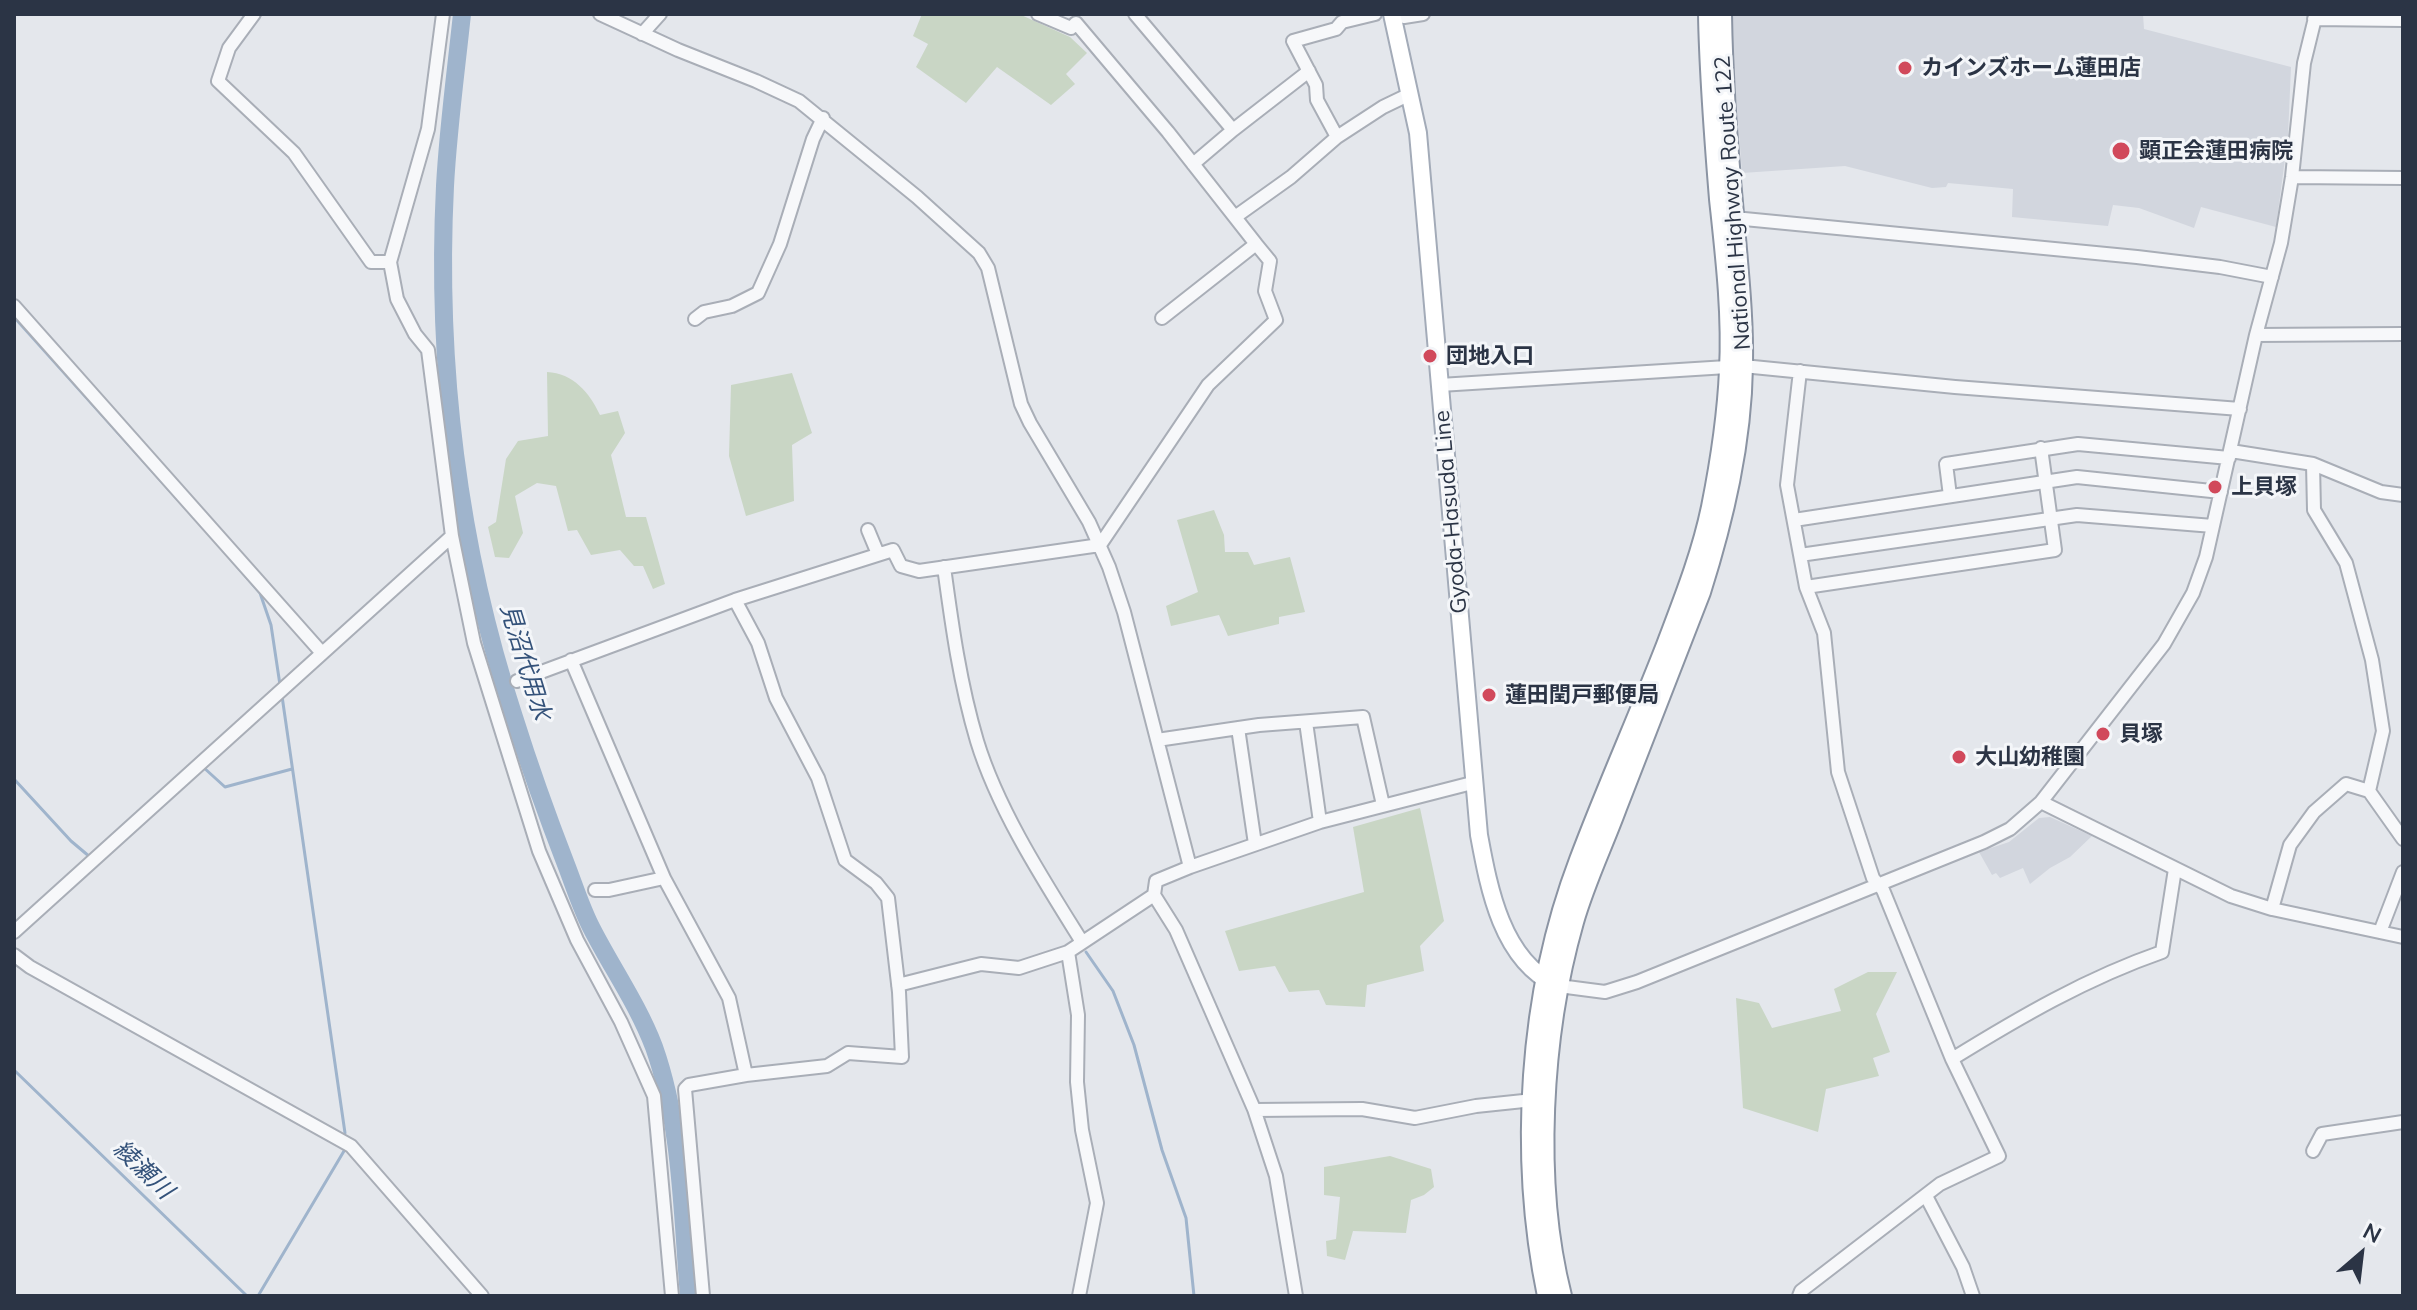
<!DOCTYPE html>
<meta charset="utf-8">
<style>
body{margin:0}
#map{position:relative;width:2417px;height:1310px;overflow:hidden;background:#e4e7ec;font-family:Mulish,sans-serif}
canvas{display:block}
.frame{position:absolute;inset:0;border:16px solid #2b3445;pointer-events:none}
.north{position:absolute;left:2321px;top:1214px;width:80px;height:80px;-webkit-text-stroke:6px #f4f6f9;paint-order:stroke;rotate:28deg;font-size:22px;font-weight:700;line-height:32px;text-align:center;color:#2b3445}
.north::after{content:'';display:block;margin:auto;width:28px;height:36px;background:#2b3445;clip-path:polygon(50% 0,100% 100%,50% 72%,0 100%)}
</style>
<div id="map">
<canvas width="2417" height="1310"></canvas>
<div class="frame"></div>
<div class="north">N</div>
</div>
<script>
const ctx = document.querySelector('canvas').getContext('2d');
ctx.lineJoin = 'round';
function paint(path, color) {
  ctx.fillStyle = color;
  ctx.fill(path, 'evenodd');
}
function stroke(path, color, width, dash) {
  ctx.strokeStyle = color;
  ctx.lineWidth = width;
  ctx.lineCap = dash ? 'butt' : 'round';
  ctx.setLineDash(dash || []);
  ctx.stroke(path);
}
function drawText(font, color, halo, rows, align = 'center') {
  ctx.font = font + ' Mulish,"Noto Sans JP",sans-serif';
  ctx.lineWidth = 6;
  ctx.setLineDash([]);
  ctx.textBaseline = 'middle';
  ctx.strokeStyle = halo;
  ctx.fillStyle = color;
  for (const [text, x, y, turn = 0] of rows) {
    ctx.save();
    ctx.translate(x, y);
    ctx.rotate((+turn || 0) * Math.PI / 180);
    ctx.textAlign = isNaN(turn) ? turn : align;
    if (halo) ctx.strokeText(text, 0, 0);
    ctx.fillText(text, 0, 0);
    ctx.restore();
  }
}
paint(new Path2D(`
 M1730,14h413l1,15 147,38 -3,69 -12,91 -75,-20 -7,21 -55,-20 -26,-3 -5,21 -96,-9 1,-28 -65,-6 -2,4 -14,1 -87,-22 -103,7z
 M2050,817l42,19 -22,21 -20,11 -20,16 -7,-16 -23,10 -4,-5 -4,2 -13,-23 30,-10 30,-24z`), '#d2d6de');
paint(new Path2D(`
 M922,14h97l51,23 17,16 -21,21 9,10 -24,21 -54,-38 -31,36 -50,-36 12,-23 -15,-8z
 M547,372c26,1 43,21 53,43l18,-4 7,22 -14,22 15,62h20l19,67 -12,5 -10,-23h-9l-14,-16 -29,5 -14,-25 -9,1 -12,-45 -19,-3 -22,13 8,37 -14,25 -14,-1 -7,-30 8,-5 10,-63 12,-18 30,-5z
 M792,373l20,60 -20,12 2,56 -48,15 -17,-60 2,-71z
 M1214,510l10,25 1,17h23l6,13 36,-8 15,55 -26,5v7l-51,12 -9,-21 -48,11 -5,-20 32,-14 -21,-72z
 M1420,808l24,113 -24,25 4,25 -57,14 -2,22 -39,-2 -7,-15 -30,2 -14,-26 -36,5 -14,-40 139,-39 -11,-65z
 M1868,972h29l-21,42 14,38 -17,6 6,18 -53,13 -8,43 -75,-24 -7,-110 23,5 13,25 69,-17 -7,-22z
 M1390,1156l41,13 3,18 -10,8 -13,5 -5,33 -53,-2 -8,29 -18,-4 -1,-15 10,-2 4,-42 -16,-2v-28z`), '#c9d6c5');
stroke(new Path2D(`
 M14,317l182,203
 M222,549l38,44 11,32 9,60
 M282,696l63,437
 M203,767l22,20 67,-18
 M14,779l57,62 19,16
 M1086,952l27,39 21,54 28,105 24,68 8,78
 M14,1070l233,226
 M258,1296l86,-145`), '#9fb4cc', 3);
stroke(new Path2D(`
 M462,14c-6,57 -14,115 -17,172 -9,179 13,361 69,531 16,51 34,101 53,150 8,21 15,43 25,62 20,39 46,76 62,118 28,79 28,166 35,249`), '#9fb4cc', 18);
const minor = new Path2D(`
 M254,14l-25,34 -11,33 76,72 77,109h19
 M443,14l-15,115 -38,133 7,37 18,35 13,16 24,186 22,107 65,208 38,89 44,82 33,74 18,200
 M600,14l78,36 78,31 43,20 118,96 62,56 9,15 33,136 9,19 59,99 20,45 15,45 66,255 130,-45 156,-40
 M1038,14l33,14 5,-5 92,109 88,112 -94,74
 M1135,14l98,116 76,-59
 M1392,14l12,3 19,-3
 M2314,19l89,1
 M642,34l18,-20
 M1337,137l-20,-37 -1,-15 -23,-44 43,-12 6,-7 33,-8
 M1193,164l40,-34
 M2292,177l111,1
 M1235,217l56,-40 46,-40 46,-30 27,-13
 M1734,218l403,39 83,10 52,10
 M14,306l308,347
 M695,319l9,-7 28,-6 26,-13 22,-49 33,-105 10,-21
 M2256,335l147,-1
 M1440,385l303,-19 212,21 285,22
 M2231,451l82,13 68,28 22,3
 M2313,464l1,46 32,53 26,97 11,71 -14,60 34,48
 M1950,496l-4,-32 132,-20 151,14
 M1794,520l283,-43 144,15
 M868,530l10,24
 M1800,555l277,-40 136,11
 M944,567c8,59 16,117 33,174 21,69 67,140 105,201
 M1806,587l249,-37 -14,-102
 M571,660l93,218
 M517,681l218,-81 158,-50 8,16 18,5 181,-26 108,-160 68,-65 -11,-29 5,-30 -14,-17
 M1306,722l14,100
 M1238,728l17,116
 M1157,740l102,-15 104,-8 20,88
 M2041,802l190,94 41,13 131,28
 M1190,867l-34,14 -2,14 22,35 78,179 22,67 20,120
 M595,890h14l55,-12 65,120 17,77
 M2272,909l18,-64 24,-33 32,-28 23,7
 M14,932l438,-396
 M2380,932l23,-60
 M1068,952l10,63 -1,67 5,48 15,73 -18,93
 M14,955l16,12 321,179 131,150
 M898,985l83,-21 38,4 49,-16 86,-57
 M1559,986l46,6 32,-10 347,-140 26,-13 31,-27 123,-158 29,-51 13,-36 50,-222 25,-92 11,-66 12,-114 12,-49
 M1952,1059c68,-42 135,-81 210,-107l13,-83
 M1255,1110l107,-1 53,9 61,-12 57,-6
 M2313,1151l9,-17 81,-12
 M1926,1196l37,71 10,29
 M703,1296l-18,-207 4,-4 57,-10 81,-9 21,-13 54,4 -3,-65 -11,-94 -12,-15 -31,-23 -27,-82 -42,-80 -18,-55 -23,-43
 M1799,1296l2,-5 139,-107 59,-28 -47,-97 -69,-169 -10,-12 -35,-106 -14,-139 -18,-46 -19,-102 13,-114`);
const major = new Path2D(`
 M1392,14l26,119 61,702c10,54 23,125 77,150`);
const highway = new Path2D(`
 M1547,1296c-29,-140 -19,-302 32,-436 27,-72 59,-143 87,-215 17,-45 35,-90 45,-138 9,-45 16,-91 18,-137 3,-57 -4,-115 -10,-171 -5,-62 -10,-123 -11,-185
 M1562,1296c-29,-114 -20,-262 12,-374 11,-39 29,-76 43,-114 28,-72 56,-144 84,-216 23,-73 41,-149 42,-226 1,-51 -5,-101 -9,-152 -6,-66 -11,-133 -12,-200`);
stroke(minor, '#a9aeb7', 16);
stroke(major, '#a3abb8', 20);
stroke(highway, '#8b94a3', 22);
stroke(minor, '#f7f8fa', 12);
stroke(major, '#fff', 16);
stroke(highway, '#fff', 18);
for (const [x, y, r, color] of [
 [1905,68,8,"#d1495b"],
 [2121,151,10,"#d1495b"],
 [1430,356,8,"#d1495b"],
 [2215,487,8,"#d1495b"],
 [1489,695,8,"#d1495b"],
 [2103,734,8,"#d1495b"],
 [1959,757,8,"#d1495b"]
]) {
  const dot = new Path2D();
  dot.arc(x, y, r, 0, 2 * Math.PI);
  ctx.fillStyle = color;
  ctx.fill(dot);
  stroke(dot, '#f4f6f9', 3);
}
drawText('bold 22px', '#2b3445', '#f4f6f9', [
 ["カインズホーム蓮田店",1921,68],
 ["顕正会蓮田病院",2139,151],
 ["団地入口",1446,356],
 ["上貝塚",2231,487],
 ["蓮田閏戸郵便局",1505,695],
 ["貝塚",2119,734],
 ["大山幼稚園",1975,757]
], 'left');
drawText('22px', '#2b3445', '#f4f6f9', [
 ["National Highway Route 122",1733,203,-94],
 ["Gyoda-Hasuda Line",1451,512,-95]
]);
drawText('italic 24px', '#34527a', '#f4f6f9', [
 ["見沼代用水",525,662,73],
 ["綾瀬川",143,1170,44]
]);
</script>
